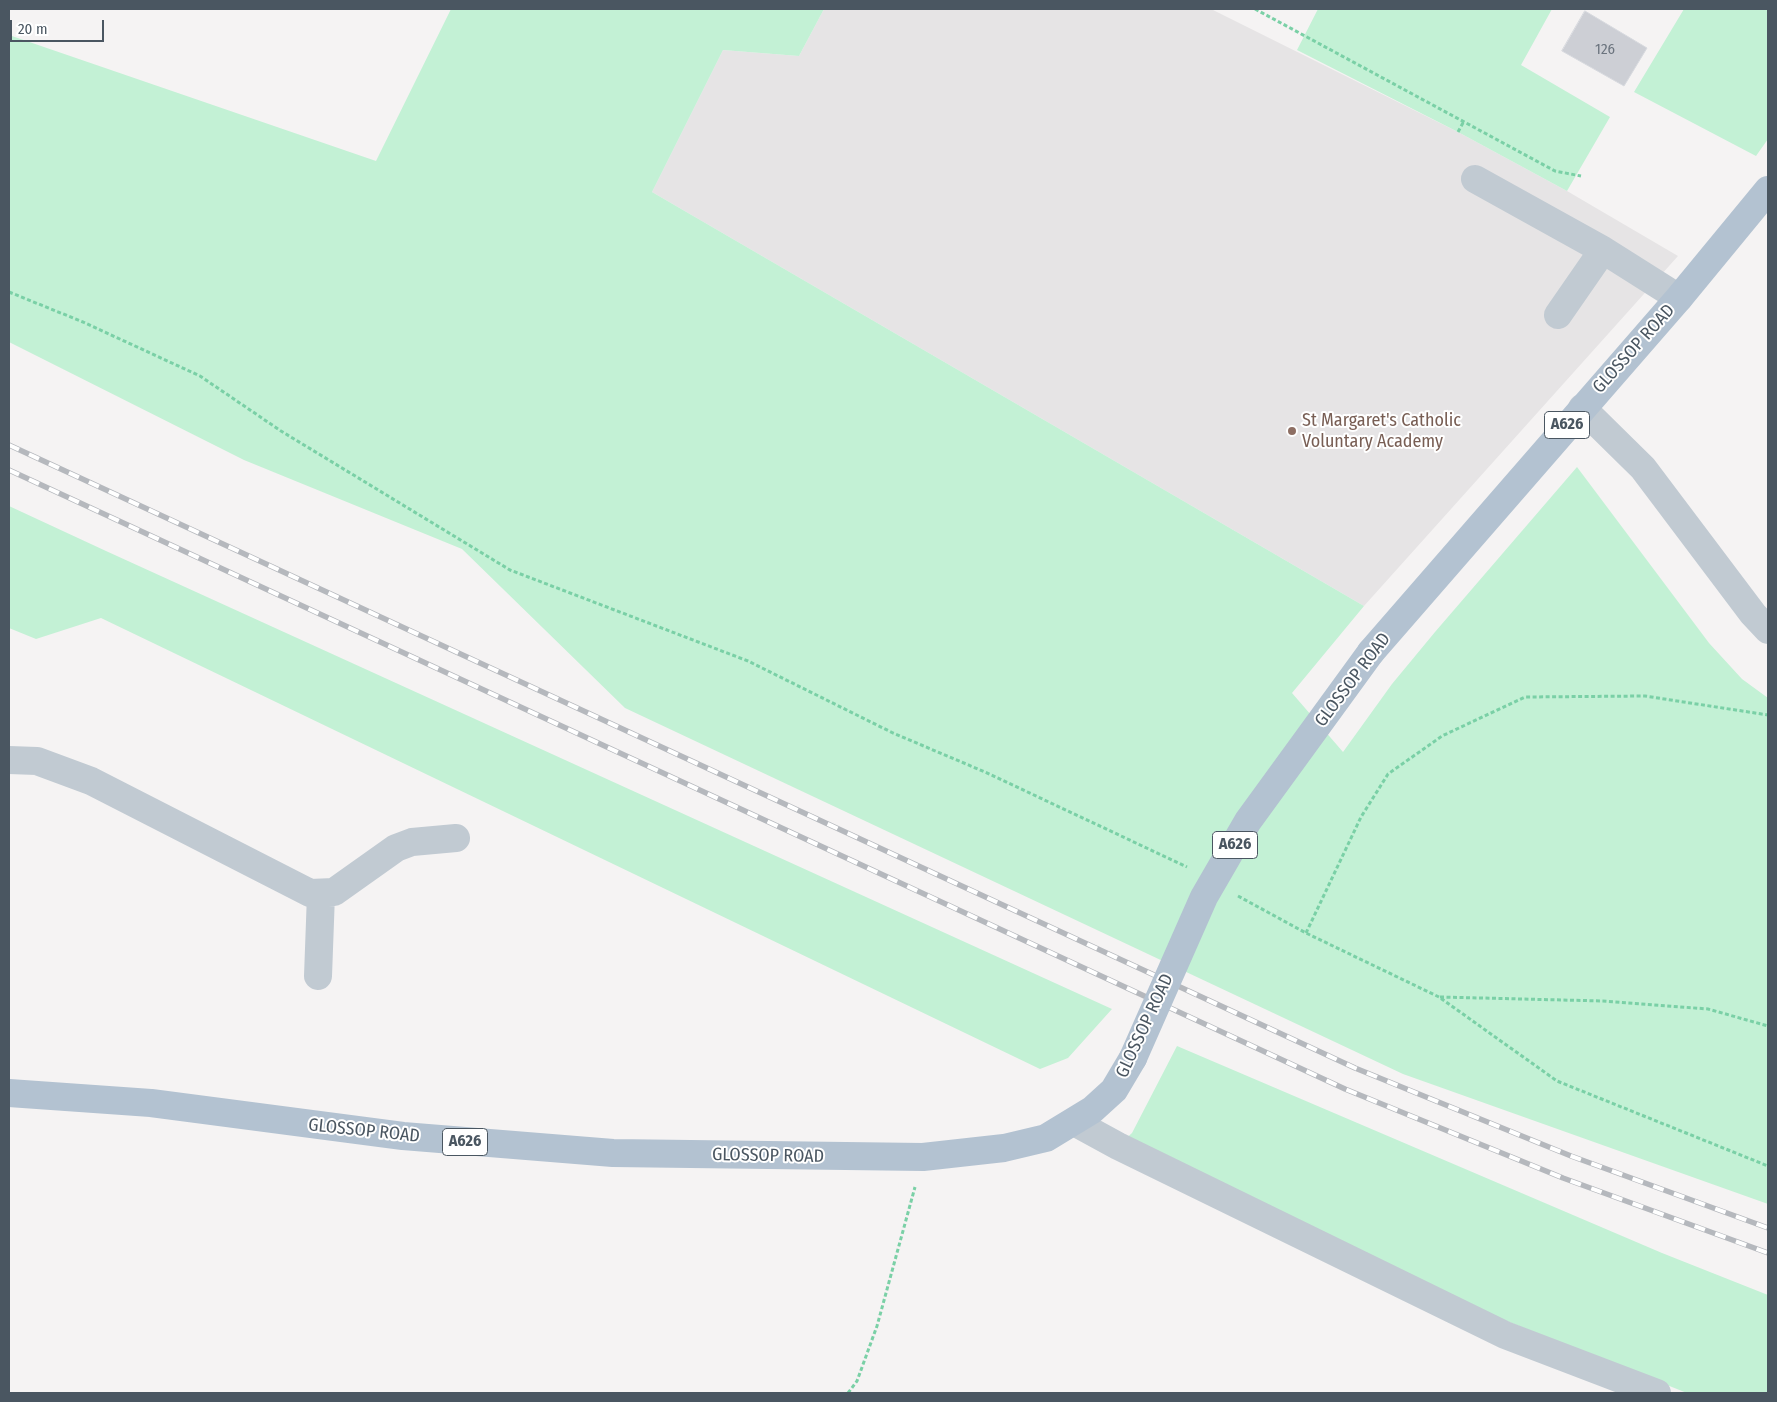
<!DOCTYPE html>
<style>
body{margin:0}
#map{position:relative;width:1777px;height:1402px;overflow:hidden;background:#f5f3f3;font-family:"Fira Sans Condensed",sans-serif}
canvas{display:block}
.frame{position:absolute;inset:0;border:10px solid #4a5661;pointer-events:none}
.scale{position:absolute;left:10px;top:20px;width:94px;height:22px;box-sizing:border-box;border:2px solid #4a5661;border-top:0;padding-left:6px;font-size:15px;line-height:18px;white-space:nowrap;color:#4a5661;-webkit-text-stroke:4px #fff;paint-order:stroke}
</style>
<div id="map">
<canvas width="1777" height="1402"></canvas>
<div class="frame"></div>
<div class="scale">20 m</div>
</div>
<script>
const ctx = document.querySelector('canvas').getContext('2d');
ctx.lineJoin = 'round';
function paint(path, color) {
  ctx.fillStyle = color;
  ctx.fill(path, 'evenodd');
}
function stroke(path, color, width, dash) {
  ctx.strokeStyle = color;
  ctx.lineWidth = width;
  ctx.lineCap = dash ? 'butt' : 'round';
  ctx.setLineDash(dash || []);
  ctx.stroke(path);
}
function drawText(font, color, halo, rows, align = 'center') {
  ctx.font = font + ' "Fira Sans Condensed",sans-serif';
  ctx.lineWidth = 4;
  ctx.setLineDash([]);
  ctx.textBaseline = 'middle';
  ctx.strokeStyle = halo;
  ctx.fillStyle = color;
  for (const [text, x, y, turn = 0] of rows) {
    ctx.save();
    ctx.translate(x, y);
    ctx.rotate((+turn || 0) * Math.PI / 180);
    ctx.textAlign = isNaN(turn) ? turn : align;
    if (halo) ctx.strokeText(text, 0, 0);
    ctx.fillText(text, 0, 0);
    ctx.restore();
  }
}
paint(new Path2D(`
 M824,9h387l247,123 109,59 111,65 -314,350 -712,-414 71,-142 76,6z`), '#e6e4e5');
paint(new Path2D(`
 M451,9h373l-25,47 -76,-6 -71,142 712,414 -72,87 51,59 49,-68 43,-52 142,-165 132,176 33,36 26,19v506l-365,-130 -778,-366 -163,-159 -218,-89 -235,-118v-307l367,126z
 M1318,9h234l-31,56 89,52 -43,74 -109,-59 -161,-82z
 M1684,9h84v130l-12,17 -122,-64z
 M9,506l97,45 1006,458 -44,49 -28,11 -939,-451 -65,21 -27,-11z
 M1177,1046l485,207 106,42v98h-81l-173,-69 -404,-171 22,-20z`), '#c3f1d5');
const building = new Path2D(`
 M1585,11l62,37 -23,38 -62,-35z`);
paint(building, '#cdcfd5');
stroke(building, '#d7d9de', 1);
stroke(new Path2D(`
 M1255,9l300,162 26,5
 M1458,132l6,-11
 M9,292l74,30 117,54 81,55 229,139 238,91 145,72 92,39 202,95
 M1238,896l68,37 133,64 118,84 211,85
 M1306,933l55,-116 27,-43 54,-38 83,-39 120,-1 123,19
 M1440,997l163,4 105,8 60,17
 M848,1393l9,-12 20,-55 38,-139`), '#7ad0a6', 3, [4, 2.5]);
stroke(new Path2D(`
 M1475,179l128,71 76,48
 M1558,315l45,-65
 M1582,408l61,60 110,146 15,16
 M9,760l28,1 54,20 219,112 24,-1 62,-44 16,-6 44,-4
 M318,976l3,-82
 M1074,1122l44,24 387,189 152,58`), '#c1cad2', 28);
stroke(new Path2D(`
 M1371,652l308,-354 89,-108
 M9,1093l142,10 252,33 210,17 310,4 81,-9 42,-10 46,-28 22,-20 19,-32`), '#b3c2d1', 28);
const rail = new Path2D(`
 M9,445l1346,623 216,88 197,72
 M9,470l1336,619 218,89 205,75`);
stroke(rail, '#b5b8bd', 5.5);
stroke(rail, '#fff', 4, [11]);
stroke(new Path2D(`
 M1133,1058l71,-161 44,-76 123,-169`), '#b3c2d1', 28);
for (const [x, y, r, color] of [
 [1292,431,5,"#8d6e63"]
]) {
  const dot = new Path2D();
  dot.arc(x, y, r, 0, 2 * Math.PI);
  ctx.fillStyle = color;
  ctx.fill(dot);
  stroke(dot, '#fff', 2);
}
drawText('15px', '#6b747e', null, [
 ["126",1605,50]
]);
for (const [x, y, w] of [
 [1567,425,45],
 [1235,845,45],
 [465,1142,45]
]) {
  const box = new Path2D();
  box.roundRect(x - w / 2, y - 13.5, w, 27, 4);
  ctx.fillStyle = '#fff';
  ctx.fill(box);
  stroke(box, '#4a5661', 1);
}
drawText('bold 16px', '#4a5661', null, [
 ["A626",1567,425],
 ["A626",1235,845],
 ["A626",465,1142]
]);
drawText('18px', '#4a5661', '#fff', [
 ["GLOSSOP ROAD",1634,349,-48],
 ["GLOSSOP ROAD",1353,680,-53],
 ["GLOSSOP ROAD",1145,1026,-65],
 ["GLOSSOP ROAD",364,1131,6],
 ["GLOSSOP ROAD",768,1156,1]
]);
drawText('18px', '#785e54', '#fff', [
 ["St Margaret's Catholic",1302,421],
 ["Voluntary Academy",1302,442]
], 'left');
</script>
